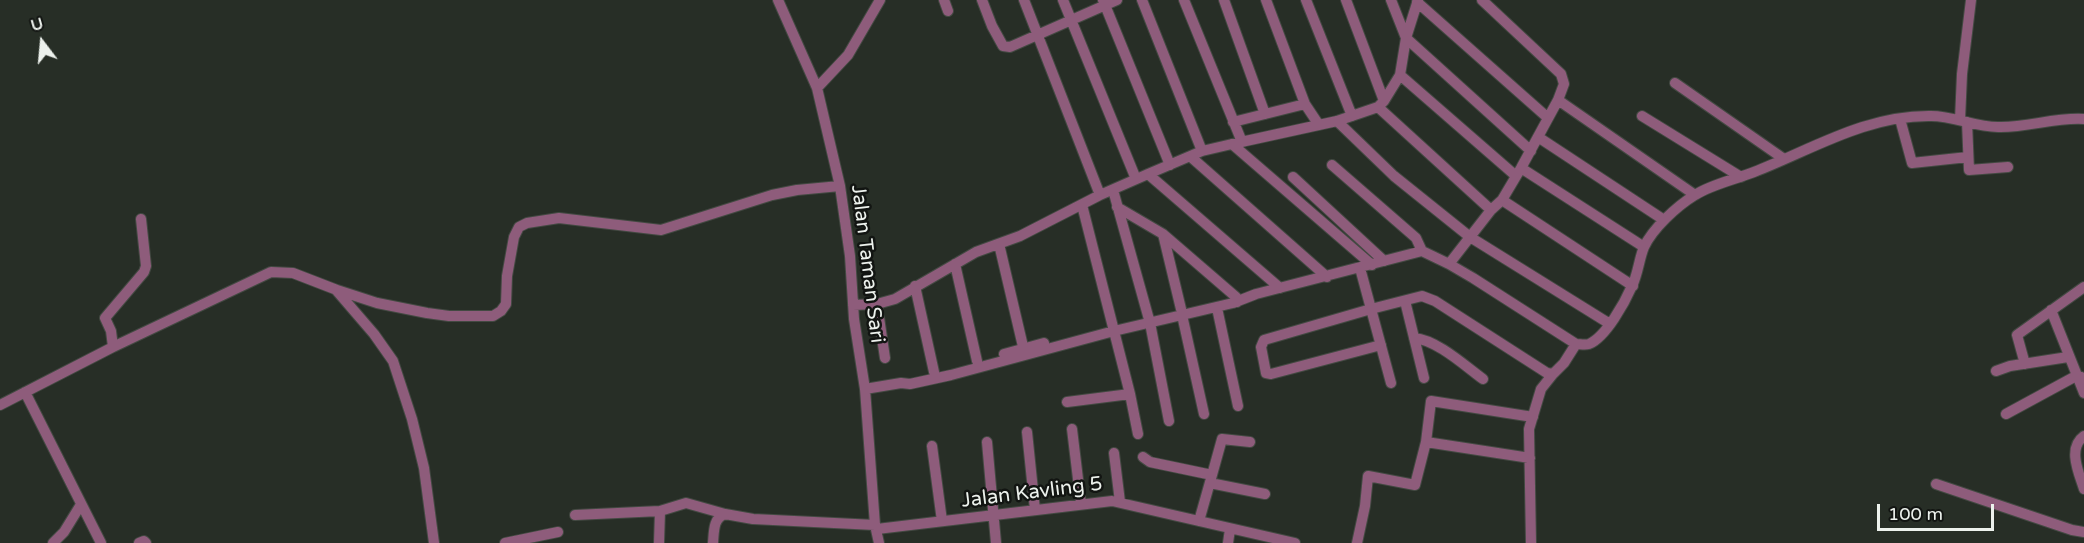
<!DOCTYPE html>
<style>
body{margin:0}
#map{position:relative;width:2084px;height:543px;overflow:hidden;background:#272e26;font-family:"Varela Round",sans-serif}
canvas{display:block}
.north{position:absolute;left:12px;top:12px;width:60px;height:60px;-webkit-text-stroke:4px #121512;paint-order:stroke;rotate:344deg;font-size:16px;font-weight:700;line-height:24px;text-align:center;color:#edf2ed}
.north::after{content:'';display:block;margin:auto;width:21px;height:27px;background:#edf2ed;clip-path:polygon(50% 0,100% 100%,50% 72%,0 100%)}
.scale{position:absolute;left:1877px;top:504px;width:117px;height:27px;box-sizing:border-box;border:3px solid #edf2ed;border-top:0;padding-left:8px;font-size:18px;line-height:21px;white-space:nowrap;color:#edf2ed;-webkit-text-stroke:4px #121512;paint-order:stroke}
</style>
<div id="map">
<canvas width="2084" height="543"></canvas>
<div class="north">U</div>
<div class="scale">100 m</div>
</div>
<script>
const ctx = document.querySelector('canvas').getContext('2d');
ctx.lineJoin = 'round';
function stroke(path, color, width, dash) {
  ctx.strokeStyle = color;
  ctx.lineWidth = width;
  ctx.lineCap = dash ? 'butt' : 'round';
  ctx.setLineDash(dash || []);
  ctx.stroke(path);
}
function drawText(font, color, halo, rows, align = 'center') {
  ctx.font = font + ' "Varela Round",sans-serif';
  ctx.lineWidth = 5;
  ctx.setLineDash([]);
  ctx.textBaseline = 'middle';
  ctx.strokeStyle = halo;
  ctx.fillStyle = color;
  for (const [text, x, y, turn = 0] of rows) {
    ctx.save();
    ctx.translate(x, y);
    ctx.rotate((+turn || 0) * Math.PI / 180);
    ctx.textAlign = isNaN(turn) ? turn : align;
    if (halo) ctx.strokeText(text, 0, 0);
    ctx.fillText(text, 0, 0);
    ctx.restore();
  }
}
const minor = new Path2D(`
 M778,0l39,88 23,98 10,70 4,63 11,70 10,136 4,18
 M944,0l4,11
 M982,0l10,26 11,20 7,1 107,-47
 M1024,0l76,195
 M1063,0l73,179
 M1103,0l67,165
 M1142,0l60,151
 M1184,0l58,142
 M1224,0l41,114
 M1266,0l39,104 14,21
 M1306,0l46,116
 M1346,0l38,101 -6,6
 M1391,0l15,38 125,113
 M1482,0l79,74 3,10 -6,16 -37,68 -19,32 -11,10
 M1417,2l131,116
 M1400,75l116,101
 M1675,83l109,76
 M817,88l31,-33 32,-55
 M1558,100l137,95
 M1384,101l16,-26 6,-37 12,-38
 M1642,116l99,61
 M1900,119l12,44 56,-6
 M1960,120l2,-46 9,-74
 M1337,121l57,55 76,61 140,87
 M1233,122l72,-18
 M1967,122l2,48 39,-3
 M1538,137l126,83
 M1232,144l105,-23 41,-14 113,103 -42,54
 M1191,157l136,120
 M1332,165l84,73 6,13
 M1521,168l123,79
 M1148,174l132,114
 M1293,177l91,84
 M1113,190l37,133 19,98
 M1502,200l131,86
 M1082,205l48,189 8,40
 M1117,207l46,27 73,63 1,5
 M1163,234l18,75
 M999,244l26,111
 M955,264l22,97
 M1360,268l31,115
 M915,286l19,86
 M337,291l37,43 19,27 19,58 12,49 10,75
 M1405,301l19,77
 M877,304l8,54
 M853,305l24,-1 18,-5 81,-47 44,-16 80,-41 48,-21 54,-23 30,-7 140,121
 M1217,308l21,98
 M2051,310l33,83
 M1182,315l22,99
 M1414,338c23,2 50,27 69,41
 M1381,345l-110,29 -5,-1 -5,-26 3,-7 107,-31 51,-13 13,5 112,72 6,1 11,-11 12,-19
 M113,347l-2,-16 -6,-13 39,-46 2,-6 -5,-47
 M1004,354l40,-11
 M2025,364l-8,-29 67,-48
 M1996,371l14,-5 58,-9
 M865,389l36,-6 9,1 41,-9 163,-44 119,-28 23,-9 166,-43 27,13 24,14 103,66c4,0 9,1 13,0 17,-7 36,-42 43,-58 6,-12 7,-27 12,-39 9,-19 33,-41 51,-52 15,-10 41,-16 59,-23 59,-23 112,-57 177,-56 23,0 44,11 67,11 29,1 57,-10 86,-8
 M25,392l76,151
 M1067,402l63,-8
 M0,405l113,-58 158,-75 22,1 44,17 40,13 50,10 22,3h44l8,-5 5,-7 1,-28 7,-39 5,-10 8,-4 32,-5 102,12 111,-35 25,-5 43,-4
 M2006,414l70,-38 5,1
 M1072,429l9,75
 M1027,432l8,78
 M2084,436c-17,12 -5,37 0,53
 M987,442l9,101
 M932,446l10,75
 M1114,453l6,49
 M1143,457l7,5 62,13 -13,46
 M1530,458l-104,-16 5,-41 102,16
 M1212,475l10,-36 28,3
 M1210,483l55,11
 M1936,484l136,46 12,2
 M575,515l85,-4 26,-8 39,11
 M877,529l235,-28 183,42
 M53,543l11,-11 16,-26
 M139,543l5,-2 2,2
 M505,543l53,-11
 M659,543l1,-32
 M713,543c1,-11 0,-25 12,-29l28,5 122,6
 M1228,543l2,-14
 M1357,543l8,-37 3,-30 47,9 11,-43
 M1531,543l-2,-114 12,-40 12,-15`);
stroke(minor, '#434942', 12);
stroke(minor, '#8e5c7b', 10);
drawText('20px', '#edf2ed', '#121512', [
 ["Jalan Taman Sari",867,264,83],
 ["Jalan Kavling 5",1032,493,-7]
]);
</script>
